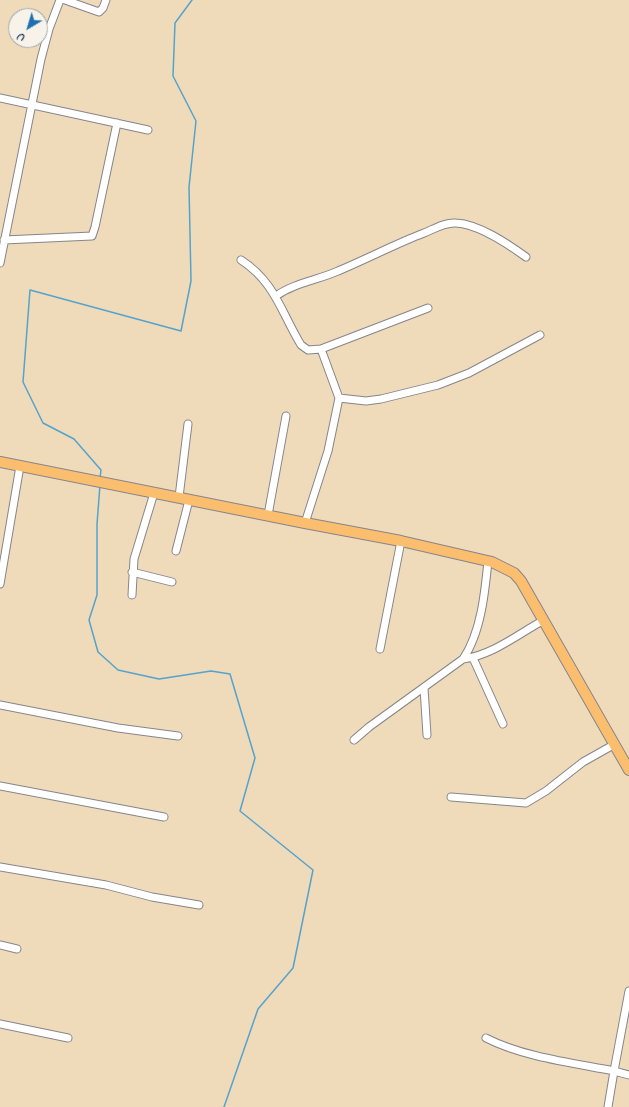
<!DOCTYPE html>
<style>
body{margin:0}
#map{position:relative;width:629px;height:1107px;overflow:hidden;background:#efdbb9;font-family:Mynerve,sans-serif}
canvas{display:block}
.north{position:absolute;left:8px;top:8px;width:40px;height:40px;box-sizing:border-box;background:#f7f3e8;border:1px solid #9fa5b1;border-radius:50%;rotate:218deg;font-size:11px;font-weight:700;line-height:16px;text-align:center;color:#1b2f5e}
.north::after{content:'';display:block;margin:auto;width:14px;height:18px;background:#1f6fb2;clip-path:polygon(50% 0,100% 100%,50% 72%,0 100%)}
</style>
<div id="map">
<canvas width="629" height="1107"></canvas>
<div class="north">U</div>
</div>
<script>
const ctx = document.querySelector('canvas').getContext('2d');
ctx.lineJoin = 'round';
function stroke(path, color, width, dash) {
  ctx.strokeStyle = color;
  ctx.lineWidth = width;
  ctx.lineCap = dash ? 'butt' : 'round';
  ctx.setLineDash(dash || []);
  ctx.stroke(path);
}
stroke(new Path2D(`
 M100,478l1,-8 -27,-31 -31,-16 -20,-41 7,-92 151,41 10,-50 -2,-94 7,-66 -23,-45 2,-53 17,-23
 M100,485l-3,39v71l-8,25 9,32 20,18 41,9 52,-8 19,3 25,84 -15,53 73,59 -20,98 -35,41 -34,98`), '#54a3ce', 1.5);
const minor = new Path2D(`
 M65,0l34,12 4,-4 3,-8
 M0,98l148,32
 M4,240l88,-4 3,-9 22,-104
 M241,260c34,22 40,52 60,85l7,5 13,-1 107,-41
 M0,263l41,-204 8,-30 11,-29
 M276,296c18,-13 42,-16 62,-25 29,-12 57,-27 86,-38 10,-4 21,-11 32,-10 23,1 52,21 70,34
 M339,398l27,3 15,-2 57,-14 31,-12 71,-38
 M179,497l9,-73
 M268,515l18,-99
 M305,523l23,-72 11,-53 -18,-49
 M176,551l13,-51
 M132,572l40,10
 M0,584l20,-118
 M132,595l2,-36 20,-66
 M380,649l21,-108
 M473,658l30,66
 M463,659c18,-26 22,-67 25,-98
 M424,688l3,47
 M0,705l118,23 60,8
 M354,740l15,-13 94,-68c30,-4 55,-25 81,-39
 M0,786l164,31
 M451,797l75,6 20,-12 37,-29 32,-18
 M0,867l106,18 46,12 47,8
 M0,945l17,4
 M629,991l-15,80 15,4
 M0,1024l68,14
 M486,1038c37,19 87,25 128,33l-6,36`);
const highway = new Path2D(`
 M0,462l305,61 96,18 91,21 22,11 7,8 108,189`);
stroke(minor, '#85858c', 9);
stroke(highway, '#85858c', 12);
stroke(minor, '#fff', 7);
stroke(highway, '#fbbe6e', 10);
</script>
